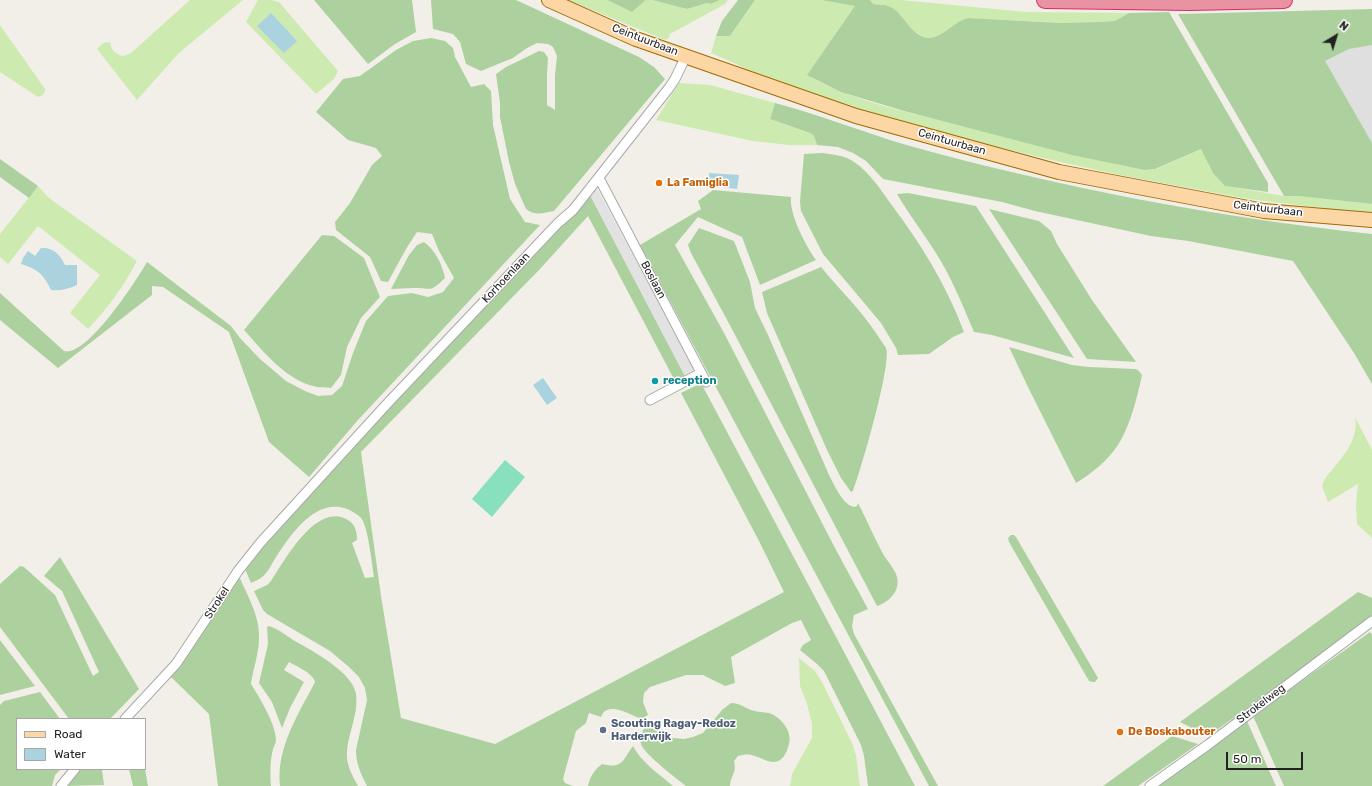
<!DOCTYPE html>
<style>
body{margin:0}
#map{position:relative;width:1372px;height:786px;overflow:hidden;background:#f2efe9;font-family:Rubik,sans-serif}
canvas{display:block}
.legend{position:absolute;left:16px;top:718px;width:130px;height:52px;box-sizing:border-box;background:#fff;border:1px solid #a7a7a7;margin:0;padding:5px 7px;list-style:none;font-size:12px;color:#222}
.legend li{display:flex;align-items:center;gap:8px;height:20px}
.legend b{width:20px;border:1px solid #a7a7a7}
.north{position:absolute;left:1316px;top:16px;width:40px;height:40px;-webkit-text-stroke:3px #fff;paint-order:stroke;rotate:38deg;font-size:11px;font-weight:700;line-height:16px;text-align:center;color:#222}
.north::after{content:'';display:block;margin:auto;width:14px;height:18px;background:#222;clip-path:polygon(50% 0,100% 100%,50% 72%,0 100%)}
.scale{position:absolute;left:1226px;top:752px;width:77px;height:18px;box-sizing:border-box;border:2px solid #222;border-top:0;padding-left:5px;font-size:12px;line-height:14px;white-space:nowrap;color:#222;-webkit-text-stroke:3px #fff;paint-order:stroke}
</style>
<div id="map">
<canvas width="1372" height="786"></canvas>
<ul class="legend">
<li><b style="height:5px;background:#fcd6a4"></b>Road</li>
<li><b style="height:11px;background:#aad3df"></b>Water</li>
</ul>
<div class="north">N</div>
<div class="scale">50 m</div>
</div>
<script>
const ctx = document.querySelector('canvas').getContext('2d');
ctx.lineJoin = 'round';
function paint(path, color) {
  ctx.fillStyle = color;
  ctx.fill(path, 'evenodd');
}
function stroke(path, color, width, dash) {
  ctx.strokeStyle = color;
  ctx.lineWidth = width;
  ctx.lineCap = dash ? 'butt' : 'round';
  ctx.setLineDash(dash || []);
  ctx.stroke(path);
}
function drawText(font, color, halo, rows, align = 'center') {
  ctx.font = font + ' Rubik,sans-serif';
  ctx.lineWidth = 3;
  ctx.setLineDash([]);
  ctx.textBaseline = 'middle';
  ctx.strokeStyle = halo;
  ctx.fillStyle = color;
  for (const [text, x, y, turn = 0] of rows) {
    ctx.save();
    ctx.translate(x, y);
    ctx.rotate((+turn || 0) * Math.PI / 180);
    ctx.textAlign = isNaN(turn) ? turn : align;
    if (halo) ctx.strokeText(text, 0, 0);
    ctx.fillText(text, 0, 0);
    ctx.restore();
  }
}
paint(new Path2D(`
 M1372,40v129l-59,-108z`), '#e0dfdf');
paint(new Path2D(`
 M190,0h53l-64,53 -42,47 -40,-51 6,-6 7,-1c1,8 5,12 13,14l8,-3z
 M258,0h13l8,2 59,69 -4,8 -18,15 -70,-72z
 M568,0h39l25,12 14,-12h6l35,9 20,-6 4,1 9,-4h8l-3,4 -55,30 -1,4 -4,2z
 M755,0h66l35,6 -48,69c45,27 104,38 155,51 60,16 120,32 181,44l12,-1 45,-20 25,37 58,10h14l74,8v10l-124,-15 -128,-24 -69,-15 -132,-33 -119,-37 -38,-12 -26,-14 -25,-11 5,-17h14z
 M870,0h31l125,12 103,1 -14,8 -17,1 -38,1 -91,-5c-4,1 -8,2 -12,5 -8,5 -17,14 -27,15 -18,0 -28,-26 -42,-32 -4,-2 -11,-1 -16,-2z
 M0,25l45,64v2l-2,4 -5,2 -38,-25z
 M679,83l31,2 65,18 -5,16 40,14 4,3 3,9h-28l-36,-4 -97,-21z
 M38,186l11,12 88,63c-14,26 -29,47 -49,68l-18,-16 30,-38 -62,-49 -30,38 -8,-7v-23z
 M1355,417l17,33v88l-15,-14 -1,-21 2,-19 -30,18 -6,-16c2,-7 6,-12 10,-16 13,-16 27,-32 23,-53z
 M799,658l16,13 7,11 31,63 3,11 4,30h-70l2,-12 20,-36v-14l-5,-20 -7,-18z`), '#cdebb0');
paint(new Path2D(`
 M314,0h98l4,32 -21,12 -27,20z
 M431,0h85l123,57 15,10 11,12 -111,132c-10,2 -20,5 -28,-2l-11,-25 -6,-22 -9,-45v-14l-4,-29 10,-7 33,-16 5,1 4,6 -1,16v31l8,5v-35l2,-19 -4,-9 -5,-3 -11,-1 -10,5 -14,10 -32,13 -15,-7 -6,-22 -7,-8 -20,-5z
 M607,0h39l-14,12z
 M652,0h68l-9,4 -4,-1 -20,6z
 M738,0h17l-25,36h-14l6,-15z
 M821,0h49l3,4c4,1 11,0 15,2 16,5 22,32 42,32 10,-1 19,-10 27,-15 4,-3 8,-4 12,-5l91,5 38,-1 17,-1 14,-8 40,-1 99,171v9l-43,-6 -12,-13 -12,-24 -46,20 -11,1 -72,-15 -168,-44 -63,-19 -34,-17 48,-69z
 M1372,9v36l-23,4 -24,12 47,82v61l-74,-8h-14l-106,-182z
 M431,38l14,3 8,7 2,9 16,30 13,-3 7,7 2,34 17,74 15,23 15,3 -182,195 -49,57 -40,-35 -40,-110 -66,-45 -11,-1v9l-94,73 -58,-48v-27l64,58c22,7 73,-71 83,-89l84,64 9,12 20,21 26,22 19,10 13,5 14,-1 10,-9 11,-33 13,-32 22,-25 24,-3 16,4 15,-5 11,-14 -15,-27 -7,-17 -15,-2 -11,17 -18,33 -7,-1 -11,-24 -34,-27 -1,-8 15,-19 22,-38 10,-9 -6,-8 -28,-8 -32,-28 27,-33 17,-3 36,-26 17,-9z
 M775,103c46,12 90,30 135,43 152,42 306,71 462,88v150l-18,-31 -61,-92 -105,-20 -37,-5 -116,-25 -33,-9 -119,-23 -17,-18 -13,-8 -15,-6 -21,-2 -3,-9 -4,-3 -40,-14z
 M822,153c8,1 17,2 25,5 19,9 32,29 44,46 30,40 55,80 73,128l-11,5 -24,17 -31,1 -2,-7 -15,-25 -58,-69 -22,-43 -1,-9 4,-48z
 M0,159l38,27 -9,12 -29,-21z
 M713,190l78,7c-2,17 15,49 25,63l-56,25 -18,-48 -44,-20 -23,28 48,86 112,217 33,61 -14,6 -2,11 2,8 84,152h-9l-289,-541 61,-36 -3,-8z
 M908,193l68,13 98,152 -82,-23 -18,-3c-12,-28 -23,-56 -40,-82 -12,-19 -26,-37 -37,-56z
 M590,195l96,183 -10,5 -88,-167 -48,53 -179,183 20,144 20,122 94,26 289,-152 -25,-51 -78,-148 20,-10 107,201 107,202h-47l-4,-30 -3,-11 -37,-74 -7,-7 -17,-14 3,-5 8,-5 -10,-20 -9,3 -61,34 4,26 -10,3 -22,-11h-17l-36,12 -6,6 -1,9 5,13 -7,4c-10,-4 -34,-19 -40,-2l-12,-4 -3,10 -10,8 -13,48 2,4 8,3h-206c-6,-12 -11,-22 -11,-36l11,-50 -2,-12 -6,-11 -10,-10 -19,-16 -63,-37 -4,-4 -9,-19 13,-6 4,-4c13,-20 43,-75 73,-63 10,4 13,11 13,22l-5,3 13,35 9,-1c-2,-13 -6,-51 -13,-59 -6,-6 -14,-10 -22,-11 -27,-4 -50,30 -63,50 -4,6 -8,16 -14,20 -3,3 -8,4 -11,6l-6,-14 99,-116 160,-169 26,-24z
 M989,209l50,12 12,10 6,13 35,56 44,62 -49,-3z
 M699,228l35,13 16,41 5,26 13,27 61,140c5,9 14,31 26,32l2,-1 1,-3c8,15 14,30 22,45 4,9 11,16 15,24 8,15 -3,29 -18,34l-144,-275 -42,-78 -3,-8z
 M322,235l12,1 30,22 16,39 -19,21 -14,29 -6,28 -10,13c-6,-1 -13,0 -18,-2 -28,-7 -51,-36 -69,-56z
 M424,242c12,9 18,22 21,36 -15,15 -13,10 -31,10 -8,0 -16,1 -23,1l18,-34 8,-10z
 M821,267c18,22 39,42 55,66 3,5 7,10 10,15 6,16 -25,122 -33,143l-2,1 -10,-14 -14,-28 -60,-137 -5,-21z
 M1009,347l63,18 17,2 46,2 3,1 4,5c-5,24 -14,60 -30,78 -10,12 -23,22 -36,30l-49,-98z
 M1011,535h3l2,2 82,141 -3,4h-3l-3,-1 -80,-139 -1,-4z
 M60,557l79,132 -29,30h-41l-69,-92v-43l20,-18 4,1 31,28 38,81 6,-4 -37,-81 -18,-15z
 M239,576c8,19 21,40 20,62 0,16 -6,31 -8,46 8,13 25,40 25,56 0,3 -2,6 -3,9 -3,12 -3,25 -2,37h-53l-9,-72 -39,-38z
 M1358,592l14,6v18c-55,40 -108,81 -164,120l-28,-14z
 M269,626c9,3 17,9 24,14 18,10 60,32 63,54 3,22 -10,42 -9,64 1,10 6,19 11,28h-78c-4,-38 18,-71 35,-104 -2,-9 -19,-16 -26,-20l-5,8 20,12 -14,26 -8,20 -10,-26 -13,-19 9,-39 -1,-17z
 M1370,632l2,3v151h-88l-31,-70z
 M0,640l35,46 -35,9z
 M40,692l20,27h-43v50h44l-6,6 -3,11h-52v-81l4,-4z
 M731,703c9,0 12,4 20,7 6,2 13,2 18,3 14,5 25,21 19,34 -1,4 -4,11 -8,13 -9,6 -20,-4 -29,-5 -4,-1 -9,0 -13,1l-4,5c3,13 -3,13 -4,25h-44c-9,-7 -43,-33 -45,-42 -2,-7 2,-16 7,-20l17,11 7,3 12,1 9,-2 10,-4 19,-23z
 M1247,721l29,65h-119z
 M1172,736l26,8 -60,42h-35z
 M633,746c8,16 27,29 40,40h-85c2,-9 6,-16 14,-22 21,5 20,-3 31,-18z
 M81,769h23l-2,1 2,15 -39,1z
 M129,769h16l3,17h-15z`), '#add19e');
paint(new Path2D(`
 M505,460l20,17 -33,40 -20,-18z`), '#88e0be');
paint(new Path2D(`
 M595,188l4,4 96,180 -9,6 -96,-183z`), '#e2e2e2');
paint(new Path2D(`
 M271,13l26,28 -13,12 -27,-27z
 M709,173l30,2 -2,14 -29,-4z
 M41,248c12,-1 19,6 24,17h12v20c-8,4 -17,6 -26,5 -7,-15 -13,-21 -30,-26l2,-6 5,-7 7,5z
 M543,378l14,20 -10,7 -14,-20z`), '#aad3df');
const street = new Path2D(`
 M599,178l107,204
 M650,400l51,-27
 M125,719l51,-55 62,-93 23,-29 124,-136 173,-183 15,-13 96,-122 6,-9 11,-23
 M61,786l14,-17
 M1150,786l59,-42 163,-123`);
const primary = new Path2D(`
 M549,0l87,39 220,77 203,56 205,39 108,9`);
const highway = new Path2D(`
 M1045,0l145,2 94,-2`);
stroke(street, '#a9a9a9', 11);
stroke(primary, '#a06b00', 16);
stroke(highway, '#dc2a67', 18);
stroke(street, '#fff', 9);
stroke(primary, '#fcd6a4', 14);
stroke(highway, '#e892a2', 16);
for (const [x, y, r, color] of [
 [659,183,4,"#e8710a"],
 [655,381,4,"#0f9aa8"],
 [603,730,4,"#5c6f8a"],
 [1120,732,4,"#e8710a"]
]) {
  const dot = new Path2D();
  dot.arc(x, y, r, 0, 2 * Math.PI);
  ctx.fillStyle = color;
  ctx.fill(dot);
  stroke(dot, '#fff', 1.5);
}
drawText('11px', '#222', '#fff', [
 ["Ceintuurbaan",645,40,21],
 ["Ceintuurbaan",952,142,16],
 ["Ceintuurbaan",1268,209,7],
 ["Korhoenlaan",506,278,-47],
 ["Boslaan",653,280,62],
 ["Strokel",217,603,-57],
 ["Strokelweg",1261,704,-37]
]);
drawText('bold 11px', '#c56008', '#fff', [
 ["La Famiglia",667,183],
 ["De Boskabouter",1128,732]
], 'left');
drawText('bold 11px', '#0d838f', '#fff', [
 ["reception",663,381]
], 'left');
drawText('bold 11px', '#4e5e75', '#fff', [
 ["Scouting Ragay-Redoz",611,724],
 ["Harderwijk",611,737]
], 'left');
</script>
